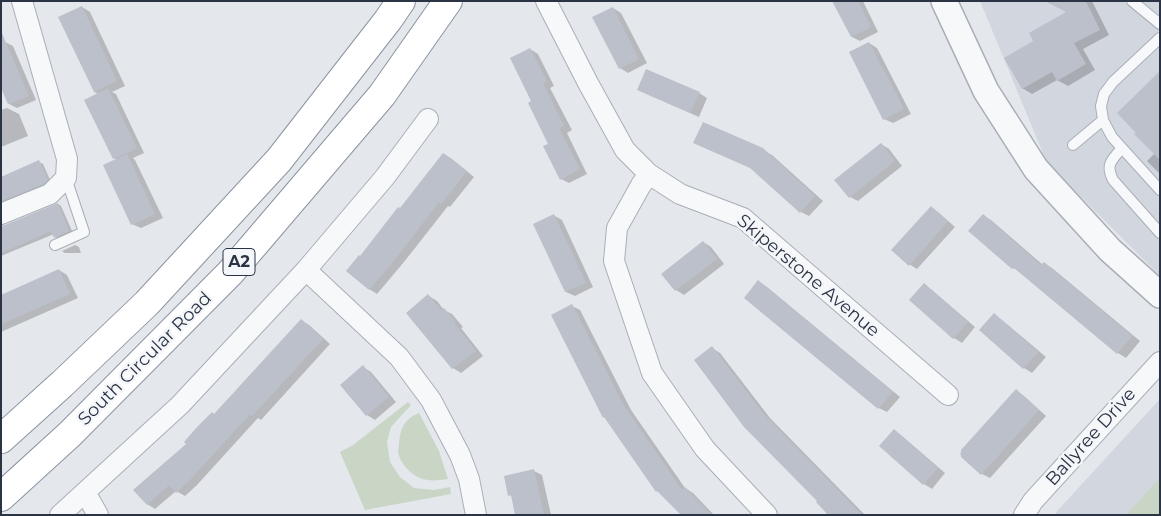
<!DOCTYPE html>
<style>
body{margin:0}
#map{position:relative;width:1161px;height:516px;overflow:hidden;background:#e4e7ec;font-family:Montserrat,sans-serif}
canvas{display:block}
.frame{position:absolute;inset:0;border:2px solid #2b3445;pointer-events:none}
</style>
<div id="map">
<canvas width="1161" height="516"></canvas>
<div class="frame"></div>
</div>
<script>
const ctx = document.querySelector('canvas').getContext('2d');
ctx.lineJoin = 'round';
function paint(path, color) {
  ctx.fillStyle = color;
  ctx.fill(path, 'evenodd');
}
function stroke(path, color, width, dash) {
  ctx.strokeStyle = color;
  ctx.lineWidth = width;
  ctx.lineCap = dash ? 'butt' : 'round';
  ctx.setLineDash(dash || []);
  ctx.stroke(path);
}
function drawText(font, color, halo, rows, align = 'center') {
  ctx.font = font + ' Montserrat,sans-serif';
  ctx.lineWidth = 5;
  ctx.setLineDash([]);
  ctx.textBaseline = 'middle';
  ctx.strokeStyle = halo;
  ctx.fillStyle = color;
  for (const [text, x, y, turn = 0] of rows) {
    ctx.save();
    ctx.translate(x, y);
    ctx.rotate((+turn || 0) * Math.PI / 180);
    ctx.textAlign = isNaN(turn) ? turn : align;
    if (halo) ctx.strokeText(text, 0, 0);
    ctx.fillText(text, 0, 0);
    ctx.restore();
  }
}
paint(new Path2D(`
 M980,1h180v275l-113,-113z
 M1160,399v116h-105l3,-5z`), '#d2d6de');
paint(new Path2D(`
 M408,402l3,3 -20,22 -4,15 3,20 10,15 14,11 20,2 16,-3 1,7 -86,16 -25,-58 13,-7z
 M419,413l20,38 9,28c-9,1 -18,3 -28,-1 -10,-4 -20,-15 -22,-26 0,-3 1,-5 1,-8 1,-15 5,-25 20,-31z
 M1160,478v37h-34z`), '#c9d6c5');
paint(new Path2D(`
 M834,1h29l15,31 -18,9 -8,-4z
 M1046,1h46l17,34 -26,14 12,21 -27,16 -11,-6 -25,14 -10,-6 13,-47 33,-29z
 M82,7l8,5 35,74 -13,6 4,2 28,59 -11,5 2,2 28,58 -22,10 -9,-4 -15,-64 -3,-2 -15,-64 -5,-2z
 M613,8l8,5 26,50 -19,10 -8,-5z
 M5,42l8,4 23,54 -19,8 -8,-4z
 M869,43l8,5 34,66 -18,9 -9,-4z
 M530,49l8,5 16,32 -4,2 22,42 -5,3 20,41 -18,9 -8,-4 -11,-35 -17,-43z
 M1160,84v90l-13,-13 8,-8z
 M699,93l8,5 -8,19 -52,-23z
 M7,108l12,6 9,22 -27,11v-37z
 M881,144l8,5 13,17 -44,35 -8,-4z
 M763,150l9,5 51,46 -14,15 -8,-4z
 M444,154l8,5 22,18 -24,30 -2,-1 -44,56 -27,32 -8,-5 -9,-31z
 M39,162l4,2 8,18 -4,4 -46,18v-26z
 M58,204l3,2 12,27 -14,6 -4,-2 -1,-3 -53,22v-29z
 M931,208l8,5 16,14 -38,42 -8,-5z
 M553,215l9,5 31,67 -18,9 -9,-4 -31,-68z
 M983,215l8,5 52,45 1,-2 8,5 88,73 -14,17 -8,-5 -96,-81 -9,-4z
 M703,242l8,5 13,17 -40,31 -8,-5 -13,-16z
 M75,245l4,2 2,6h-16l-3,-2z
 M59,270l8,5 11,23 -77,34v-36z
 M759,282l8,5 133,110 -13,15 -8,-4z
 M924,285l8,5 43,37 -13,16 -8,-5z
 M429,296l8,5 7,9 8,4 11,13 -2,1 22,28 -22,17 -8,-5z
 M572,306l8,4 51,100 54,78 8,5 21,22h-32l-75,-96 -3,-2 -52,-101z
 M994,315l8,5 44,37 -14,16 -8,-5 -43,-38z
 M301,320l8,5 21,19 -69,76 -3,-2 -61,67 -12,11 -9,-5 -21,18 -8,-5 41,-60z
 M712,348l8,5 50,65 95,97h-34z
 M363,367l8,5 25,30 -21,18 -8,-5 -25,-30z
 M1016,391l8,5 22,20 -56,62 -8,-4 -22,-20z
 M894,431l8,5 43,37 -13,16 -8,-5 -43,-38z
 M534,471l8,4 9,40h-35l-3,-18 -3,-2z`), '#0003');
paint(new Path2D(`
 M832,1h26l13,26 -20,10z
 M1045,1h41l14,29 -26,13 12,21 -29,17 -5,-9 -30,17 -18,-31 29,-17 -4,-8 37,-21z
 M82,6l35,75 -23,11 -36,-75z
 M613,7l26,52 -20,10 -27,-52z
 M1,31l28,65 -21,8 -7,-16z
 M869,42l35,67 -21,11 -34,-68z
 M530,48l17,33 -4,2 21,43 -5,2 21,41 -20,11 -17,-34 5,-2 -20,-41 3,-2 -21,-43z
 M646,69l54,23 -10,21 -53,-23z
 M1160,71v89l-26,-26 2,-1 -19,-20z
 M108,88l29,60 -24,11 -29,-59z
 M703,122l60,26 52,48 -15,17 -50,-45 -57,-25z
 M881,143l14,18 -46,37 -15,-18z
 M443,153l24,18 -26,33 -2,-2 -43,56 -27,32 -23,-19 13,-16 1,1 38,-49 2,1z
 M127,154l28,60 -24,11 -28,-60z
 M39,160l9,20 -5,4 -42,17v-24z
 M58,203l11,28 -15,7 -3,-7 -50,22v-27l4,-1z
 M931,206l17,15 -39,45 -18,-16z
 M554,214l32,69 -21,9 -32,-68z
 M983,214l58,51 3,-3 88,74 -15,18 -103,-86 -2,1 -44,-38z
 M703,241l14,18 -42,32 -14,-17z
 M59,269l11,25 -69,30v-29z
 M758,280l135,112 -15,17 -134,-111z
 M924,283l44,39 -15,17 -44,-39z
 M428,294l13,16 3,-2 12,14 -2,1 22,28 -24,18 -46,-56z
 M572,304l51,100 59,86 3,-3 27,28h-31l-24,-24 -1,1 -52,-75 -1,1 -52,-103z
 M994,313l44,39 -15,17 -44,-39z
 M301,319l22,20 -71,77 -2,-2 -61,67 -13,12 -7,-8 -22,20 -14,-15 53,-46 -2,-2 13,-15 15,-15 2,2z
 M712,346l50,66 100,103h-34l-12,-13 1,-1 -73,-74 -50,-67z
 M363,365l26,32 -23,19 -26,-31z
 M1016,389l23,21 -58,65 -20,-18v-7z
 M894,429l44,39 -15,17 -44,-39z
 M534,469l10,46h-29l-4,-20 -3,1 -4,-20z`), '#bbc0ca');
const service = new Path2D(`
 M1132,1l28,23
 M1160,38l-47,44 -9,12 -3,12 2,14 9,17 48,53
 M1073,145l30,-25
 M1122,148c-10,12 -17,16 -9,32l47,53
 M55,245l29,-13 -18,-54`);
const minor = new Path2D(`
 M546,1l42,82 37,67 24,24 31,20 63,24 205,177
 M428,119l-43,58 -79,93 93,87 32,43 29,55 9,24 7,36
 M649,174l-8,11 -24,43 -3,33 38,112 53,76 62,66
 M1,214l49,-20 16,-16 1,-19 -45,-158
 M85,492l13,23
 M60,515l120,-110 126,-135
 M1024,515l9,-14 127,-139`);
const tertiary = new Path2D(`
 M944,1l42,90 50,78 74,81 50,45`);
const trunk = new Path2D(`
 M1,439l61,-55 85,-81 132,-143 109,-140 13,-19
 M1,497l69,-63 160,-161 152,-178 66,-94`);
stroke(service, '#a9aeb7', 12);
stroke(minor, '#a9aeb7', 22);
stroke(tertiary, '#a9aeb7', 28);
stroke(trunk, '#8b94a3', 30);
stroke(service, '#f7f8fa', 10);
stroke(minor, '#f7f8fa', 20);
stroke(tertiary, '#f7f8fa', 25);
stroke(trunk, '#fff', 28);
for (const [x, y, w] of [
 [239,262,32]
]) {
  const box = new Path2D();
  box.roundRect(x - w / 2, y - 13.5, w, 27, 4);
  ctx.fillStyle = '#f4f6f9';
  ctx.fill(box);
  stroke(box, '#2b3445', 1);
}
drawText('bold 16px', '#2b3445', null, [
 ["A2",239,262]
]);
drawText('18px', '#2b3445', '#f4f6f9', [
 ["Skiperstone Avenue",808,276,40],
 ["South Circular Road",145,359,-45],
 ["Ballyree Drive",1091,437,-48]
]);
</script>
